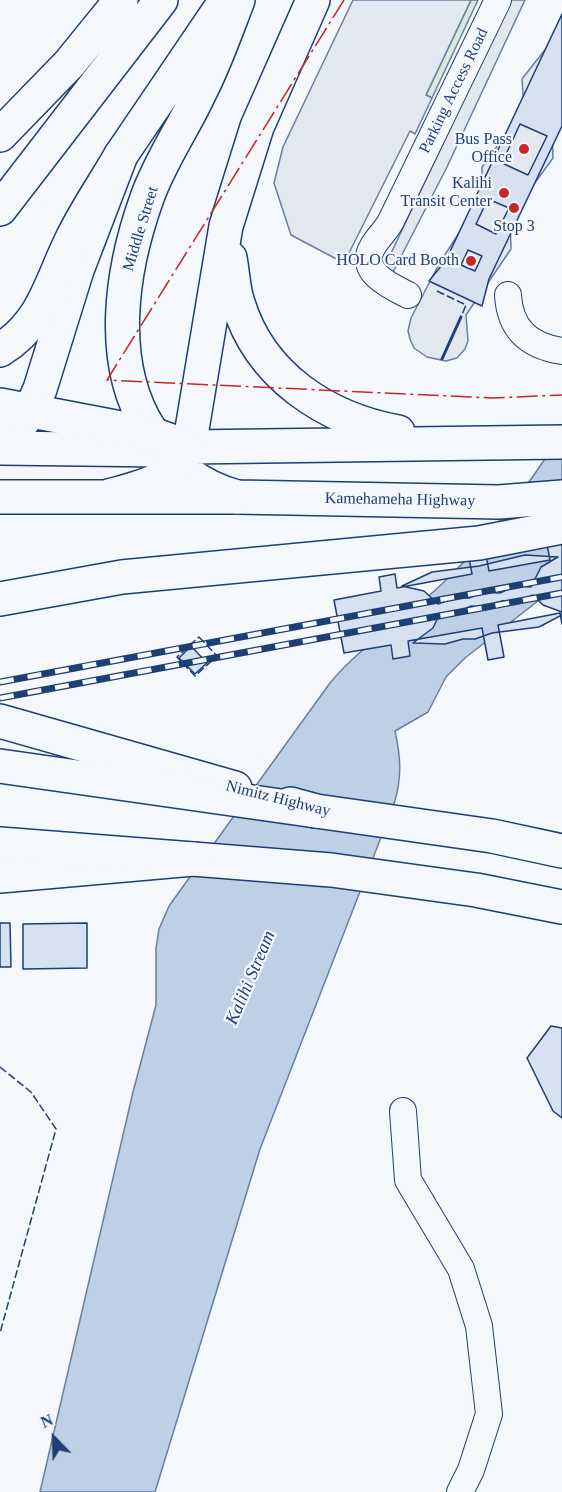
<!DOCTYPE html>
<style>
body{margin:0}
#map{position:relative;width:562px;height:1492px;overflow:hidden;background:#f4f7fb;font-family:"Times New Roman",serif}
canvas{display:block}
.north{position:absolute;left:24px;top:1408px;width:60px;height:60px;-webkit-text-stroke:4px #f4f7fb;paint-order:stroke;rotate:337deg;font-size:16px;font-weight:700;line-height:24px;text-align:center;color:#1d3f73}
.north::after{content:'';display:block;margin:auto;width:21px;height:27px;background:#1d3f73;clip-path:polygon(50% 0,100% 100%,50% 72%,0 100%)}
</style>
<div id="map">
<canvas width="562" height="1492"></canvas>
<div class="north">N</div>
</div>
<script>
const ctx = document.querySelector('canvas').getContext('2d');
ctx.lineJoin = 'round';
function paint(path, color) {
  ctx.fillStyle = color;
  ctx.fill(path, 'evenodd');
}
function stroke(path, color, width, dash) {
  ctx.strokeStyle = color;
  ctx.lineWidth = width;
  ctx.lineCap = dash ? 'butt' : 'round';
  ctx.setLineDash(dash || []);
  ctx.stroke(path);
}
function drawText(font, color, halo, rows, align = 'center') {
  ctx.font = font + ' "Times New Roman",serif';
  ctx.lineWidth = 4.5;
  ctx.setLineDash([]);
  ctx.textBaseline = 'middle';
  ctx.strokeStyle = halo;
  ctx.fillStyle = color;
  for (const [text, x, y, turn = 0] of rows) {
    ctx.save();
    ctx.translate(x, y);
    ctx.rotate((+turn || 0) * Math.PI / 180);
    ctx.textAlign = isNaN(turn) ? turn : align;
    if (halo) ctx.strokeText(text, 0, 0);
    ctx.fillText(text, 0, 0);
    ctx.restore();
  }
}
const green = new Path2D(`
 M471,0h7l-46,98 -6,-3z`);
paint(green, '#d7e8df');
stroke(green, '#687fa3', 1.5);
const parking = new Path2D(`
 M353,0h118l-45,95 6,3 -17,36 -5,-3 -66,132 -53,-28 -17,-52 9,-36z
 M511,0h14l-78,167 -55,107 -7,-8z
 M562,28l-10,99 1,31 -43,59 1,32 -45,66 2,26 -3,8 -8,9 -11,3 -19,-4 -13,-9 -4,-9 -2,-8 3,-13 28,-54 43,-67v-30l42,-58 -2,-30z`);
paint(parking, '#e3e8f0');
stroke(parking, '#687fa3', 1.5);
const water = new Path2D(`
 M562,433v149l-97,76 -19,19 -18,35 -33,19c6,27 7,47 -1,73l-134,345 -105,343h-115l93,-400 23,-87v-57l3,-19 10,-23 161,-223c33,-40 79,-66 116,-103 45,-44 83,-95 116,-147z`);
paint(water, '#bed0e5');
stroke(water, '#687fa3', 1.5);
const building = new Path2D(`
 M562,14v112l-73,153 -7,27 -53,-25 17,-21z
 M520,124l27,12 -19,39 -26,-12z
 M488,199l21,9 -13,26 -20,-10z
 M468,250l14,6 -7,15 -14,-6z
 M483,539l6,32 61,-11 -3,-15 15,-3v82l-2,-11 -62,12 6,32 -16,3 -6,-32 -74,13 2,15 -17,3 -2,-14 -47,8 -10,-53 47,-9 -2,-14 16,-3 2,14 75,-14 -6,-32z
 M525,555l33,2 -17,10 -10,20 -16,-1 -15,7 -16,-1 -15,6h-15l-16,6 -14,-13 -22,-5 30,-14 47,-6z
 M533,595l10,10 19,7v3l-23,12 -47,6 -17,6h-12l-18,5 -32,-1 20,-15 7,-15h16l15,-7 16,1 15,-6 15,1z
 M191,646l16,17 -12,11 -16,-16z
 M0,923h10l1,44h-11z
 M87,923v45l-64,1v-45z
 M551,1026l11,2v90l-9,-7 -26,-53z`);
paint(building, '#d5e0f0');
stroke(building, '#1d3f73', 1.5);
const minor = new Path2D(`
 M408,295c-16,-8 -50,-23 -36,-47 5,-10 14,-17 19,-27l107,-221
 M508,295c2,34 21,51 54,56
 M403,1111l5,69 53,89 18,57 10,88 -18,56 -11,22`);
const major = new Path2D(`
 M238,0c-12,31 -23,63 -38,92 -16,35 -40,69 -53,106 -26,72 -40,165 3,232 21,35 48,56 87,67l262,5 63,-5
 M230,258c3,15 3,31 8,45 22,73 88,116 160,129
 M10,430l11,-6 9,-13 10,-22 37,-119 44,-115 99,-146
 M189,447l37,-221 31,-99 56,-127
 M0,448l163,2 26,-3 373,-5
 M0,599l122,-22 357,-34 83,-16
 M0,721l235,67
 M290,804l26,7 176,25 70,15
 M0,876l193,-17 138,11 145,20 86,17`);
const highway = new Path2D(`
 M0,135l69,-71 52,-64
 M0,209l161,-209
 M0,350c44,-27 50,-67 72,-111 14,-29 33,-56 49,-84
 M0,405l152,29 37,13c-20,35 -43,39 -80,49
 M0,497h237
 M0,766l316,45
 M0,844l193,15`);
stroke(minor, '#1d3f73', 28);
stroke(major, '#1d3f73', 36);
stroke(highway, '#1d3f73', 36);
stroke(minor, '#f4f7fb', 26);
stroke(major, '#f4f7fb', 33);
stroke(highway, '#f4f7fb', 33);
const rail = new Path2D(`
 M0,682l562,-105
 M0,698l562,-105`);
stroke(rail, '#1d3f73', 7);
stroke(rail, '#f4f7fb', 4.5, [14]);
stroke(new Path2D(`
 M437,291l29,14 -5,12
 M199,637l18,19 -22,20 -18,-19z
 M0,1067l31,25 25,37 -56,204`), '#1d3f73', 1.5, [8, 3]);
stroke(new Path2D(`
 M442,359l19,-42`), '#1d3f73', 3);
stroke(new Path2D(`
 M344,0l-237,380 385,18 70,-3`), '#c62828', 1.5, [21, 4.5, 3, 4.5]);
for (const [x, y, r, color] of [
 [524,149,6,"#c62828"],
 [504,193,6,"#c62828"],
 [514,208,6,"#c62828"],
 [471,261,6,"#c62828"]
]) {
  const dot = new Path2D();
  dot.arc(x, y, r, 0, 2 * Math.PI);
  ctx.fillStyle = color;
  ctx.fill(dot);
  stroke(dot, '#f4f7fb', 2);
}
drawText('16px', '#1d3f73', '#f4f7fb', [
 ["Parking Access Road",454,91,-64],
 ["Middle Street",141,229,-73],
 ["Kamehameha Highway",400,500,1],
 ["Nimitz Highway",278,799,14]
]);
drawText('16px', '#1d3f73', '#f4f7fb', [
 ["Bus Pass",512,140],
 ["Office",512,158],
 ["Kalihi",492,184],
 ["Transit Center",492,202],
 ["Stop 3",514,227,"center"],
 ["HOLO Card Booth",459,261]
], 'right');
drawText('italic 18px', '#1d3f73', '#f4f7fb', [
 ["Kalihi Stream",251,978,-67]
]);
</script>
